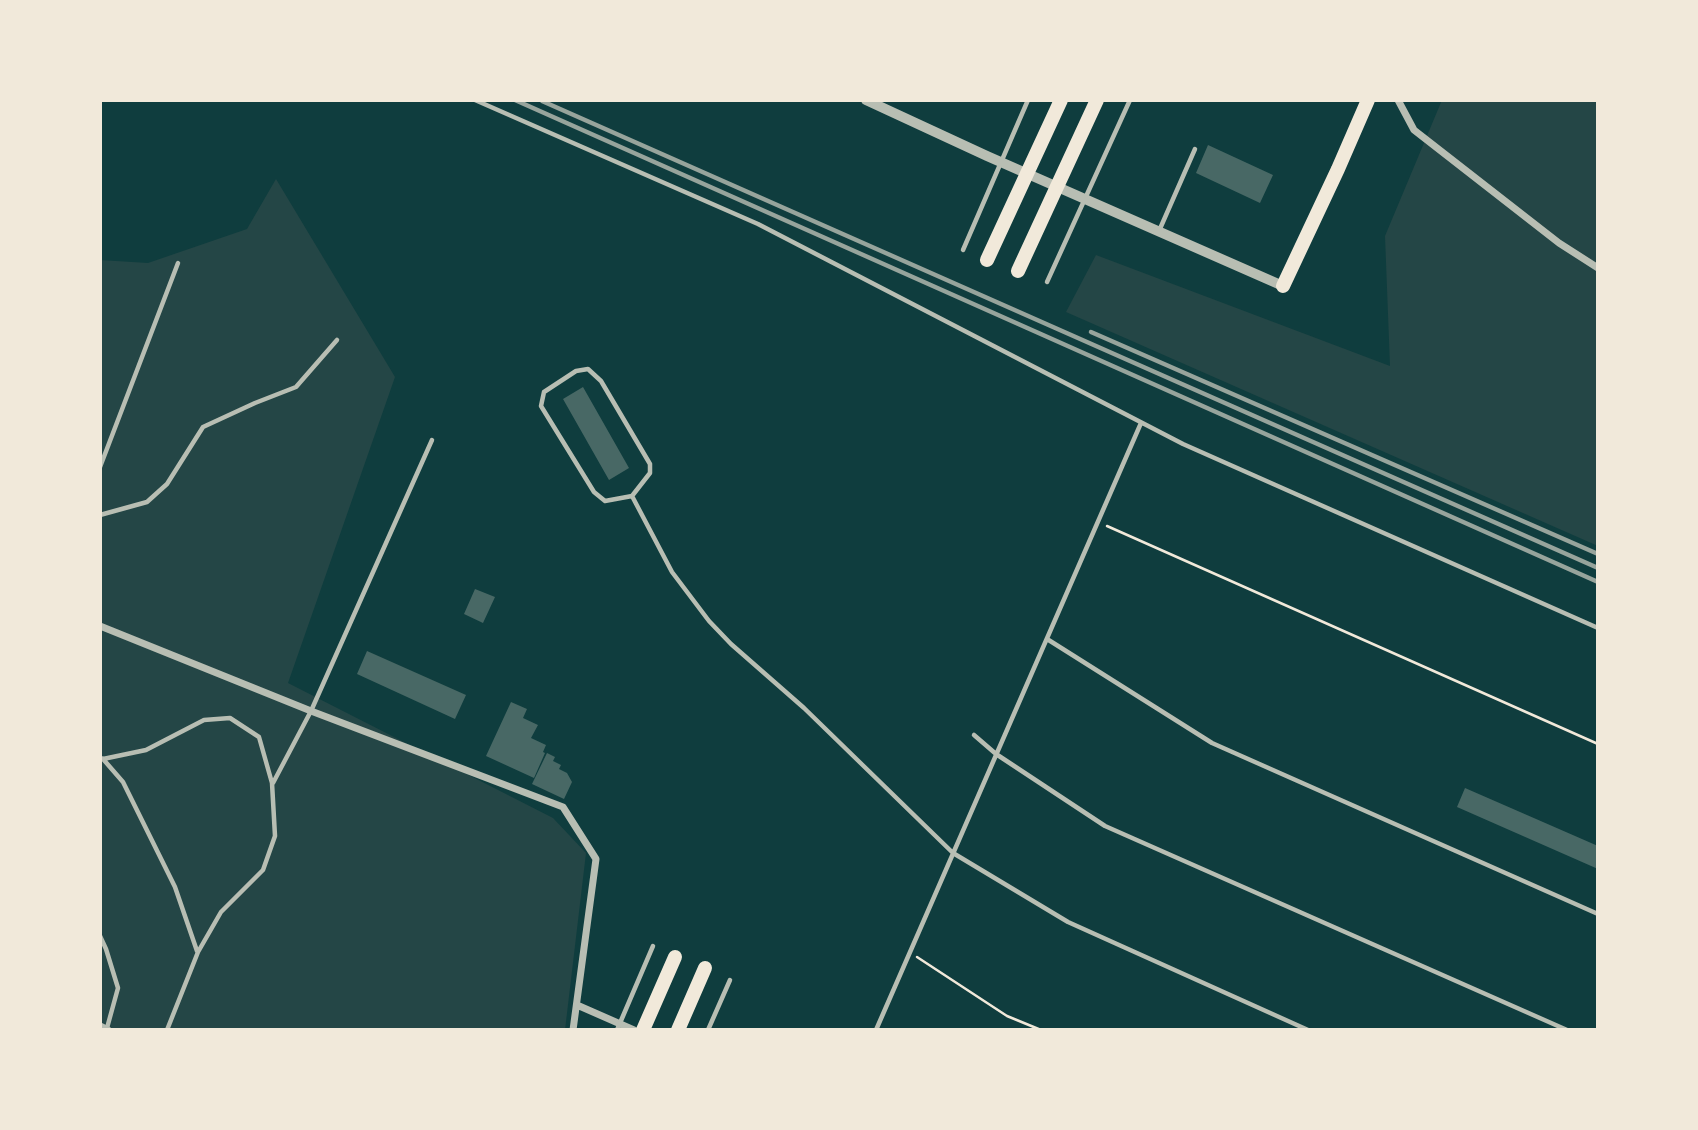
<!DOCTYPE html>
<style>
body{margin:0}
#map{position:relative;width:1698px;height:1130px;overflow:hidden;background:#0f3d3e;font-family:"Space Grotesk",sans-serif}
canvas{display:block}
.frame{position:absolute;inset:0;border:102px solid #f1e9da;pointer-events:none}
</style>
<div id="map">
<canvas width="1698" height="1130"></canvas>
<div class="frame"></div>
</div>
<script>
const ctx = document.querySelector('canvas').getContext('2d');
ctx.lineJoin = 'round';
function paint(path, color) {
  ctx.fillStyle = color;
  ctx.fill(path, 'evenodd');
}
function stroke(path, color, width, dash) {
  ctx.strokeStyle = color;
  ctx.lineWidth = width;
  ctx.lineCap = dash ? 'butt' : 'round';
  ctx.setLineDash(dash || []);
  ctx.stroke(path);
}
paint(new Path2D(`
 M1442,100h156v446l-532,-234 30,-57 294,111 -5,-130z
 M276,179l119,198 -107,306 265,135 33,35 -21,177h-465v-770l48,3 99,-34z`), '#244646');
paint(new Path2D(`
 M1208,145l65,30 -13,28 -64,-30z
 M583,387l46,81 -20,12 -46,-81z
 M475,589l20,8 -12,26 -19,-9z
 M367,651l99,44 -11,24 -98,-45z
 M511,702l16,7 -4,9 15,7 -7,13 15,7 -3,7 2,1 -11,25 -48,-22z
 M547,753l8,4 -2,4 8,4 -2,4 8,4 5,9 -8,17 -32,-15z
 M1465,788l133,58v23l-141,-62z`), '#486865');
stroke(new Path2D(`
 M1107,526l491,218
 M917,957l90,59 34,14`), '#f1e9da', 2.5);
stroke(new Path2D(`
 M475,100l283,124 425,220 415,184
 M1159,231l36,-82
 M963,250l65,-150
 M1047,282l83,-182
 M588,369l13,12 49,83v9l-18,23 -27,5 -11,-9 -53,-86 3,-14 32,-21z
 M100,467l78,-204
 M632,496l40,76 37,49 22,23 73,64 149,145 115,69 240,108
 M100,515l47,-13 20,-18 36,-57 52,-24 41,-16 41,-47
 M1047,639l165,104 386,171
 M974,735l22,19 109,72 462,204
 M100,758l3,1 43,-9 58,-30 26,-2 29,19 13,46 3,53 -12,34 -42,42 -23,40 -31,78
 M103,759l20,23 52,105 22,64
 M273,783l38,-72 121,-271
 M100,936l6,13 12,39 -11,40
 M617,1030l36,-84
 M708,1030l22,-50
 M876,1030l265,-607`), '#b8beb3', 4.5);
stroke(new Path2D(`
 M1398,100l16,30 145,113 39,25
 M100,626l211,85 252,96 33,52 -23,171
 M577,1005l57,25
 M100,1026l8,4`), '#b8beb3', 7);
stroke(new Path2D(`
 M866,100l121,56 296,130`), '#b8beb3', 10);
stroke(new Path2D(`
 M987,260l74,-160
 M1018,271l79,-171
 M1283,286l55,-117 30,-69
 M643,1030l32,-73
 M678,1030l27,-62`), '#f1e9da', 14);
stroke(new Path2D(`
 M515,100l1083,482
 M542,101l1056,467
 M1091,332l507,222`), '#97a49c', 4.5);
</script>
